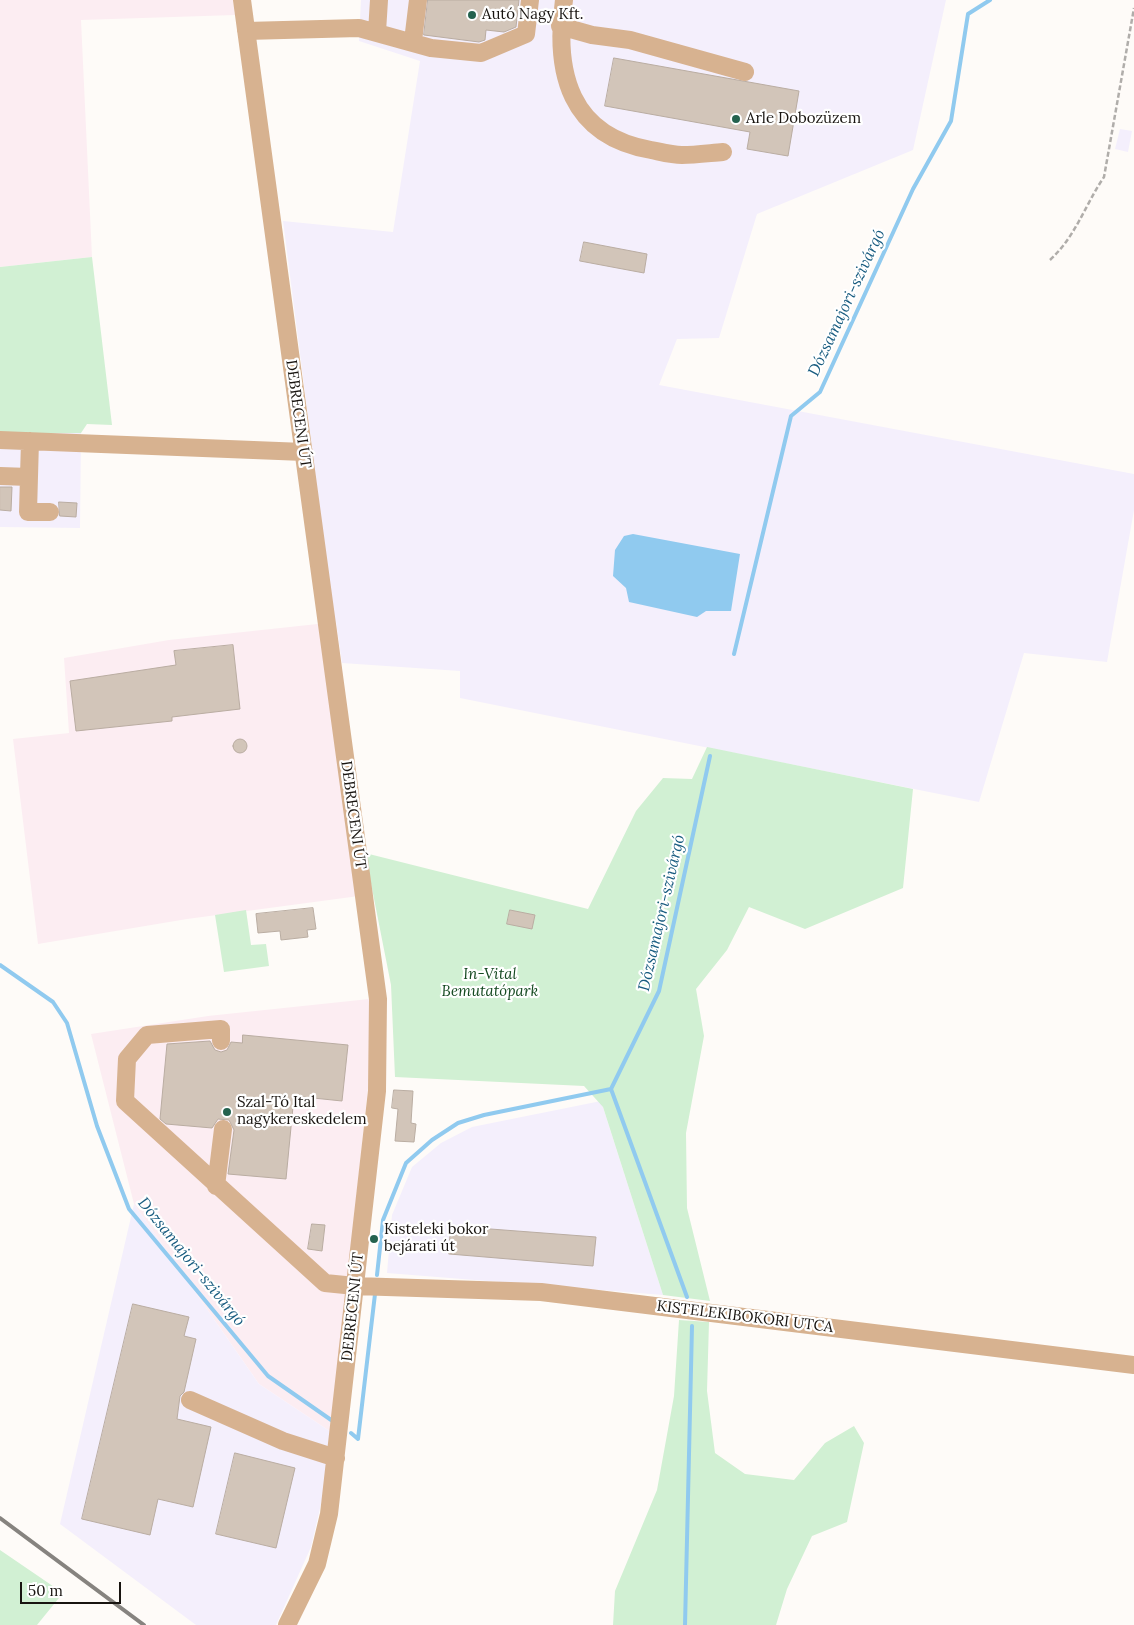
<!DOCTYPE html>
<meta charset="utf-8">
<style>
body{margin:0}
#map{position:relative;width:1134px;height:1625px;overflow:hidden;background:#fefbf8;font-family:Lora,serif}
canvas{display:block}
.scale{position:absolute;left:20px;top:1582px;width:101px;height:22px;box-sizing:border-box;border:2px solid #181410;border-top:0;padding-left:6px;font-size:15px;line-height:18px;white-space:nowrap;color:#181410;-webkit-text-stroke:4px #fff;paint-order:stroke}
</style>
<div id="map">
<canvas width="1134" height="1625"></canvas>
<div class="scale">50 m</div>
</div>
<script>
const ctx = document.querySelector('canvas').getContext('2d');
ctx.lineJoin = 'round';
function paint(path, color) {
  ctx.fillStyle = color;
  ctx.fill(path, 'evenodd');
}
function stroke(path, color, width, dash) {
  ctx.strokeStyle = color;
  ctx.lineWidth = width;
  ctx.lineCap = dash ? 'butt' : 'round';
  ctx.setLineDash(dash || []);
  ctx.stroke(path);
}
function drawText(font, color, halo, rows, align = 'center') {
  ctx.font = font + ' Lora,serif';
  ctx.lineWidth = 4.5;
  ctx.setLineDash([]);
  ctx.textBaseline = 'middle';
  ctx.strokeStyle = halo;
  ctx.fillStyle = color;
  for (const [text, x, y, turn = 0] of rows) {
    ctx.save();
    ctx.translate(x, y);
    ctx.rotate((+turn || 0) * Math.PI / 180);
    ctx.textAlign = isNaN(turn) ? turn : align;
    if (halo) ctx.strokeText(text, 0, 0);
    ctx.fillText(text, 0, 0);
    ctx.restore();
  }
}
paint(new Path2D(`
 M0,0h233l2,15 -154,5 11,237 -92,10z
 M336,622l29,231 9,41 -187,25 -149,25 -25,-205 56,-6 -5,-75 105,-18z
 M369,999v80l-38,353 -72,-48 -125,-180 -43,-170 117,-18z`), '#fcedf2');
paint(new Path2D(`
 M361,0h585l-33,150 -156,64 -38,124 -42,1 -18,46 475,89v36l-27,152 -83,-9 -45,149 -519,-104v-27l-118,-8 -6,-41h-7l-18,-182 -28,-219 110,11 27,-171 -61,-20z
 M1120,129l12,2 -4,21 -13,-3z
 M0,433h81l-1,95 -80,-1z
 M601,1101l62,194 -276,-22 5,-58 20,-48 29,-24 31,-16z
 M134,1204l125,180 72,48 -4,46 -16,69 -35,78h-80l-136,-101z`), '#f4effc');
paint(new Path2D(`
 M92,257l20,168 -25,-1 -6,9h-81v-166z
 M707,747l206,42 -10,99 -98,41 -56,-22 -22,43 -31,39 8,47 -18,97 1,75 23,93 -47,-6 -60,-188 -19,-21 -189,-9 -4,-92 -26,-132 223,56 48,-98 27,-33 29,1z
 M246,910l5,35 15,-1 3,22 -45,6 -9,-57z
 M679,1320l30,2 -2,69 8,62 30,21 49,6 31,-37 29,-17 10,17 -17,79 -35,14 -25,53 -11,36h-163l2,-34 42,-101 17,-94z
 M0,1550l63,43 -26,32h-37z`), '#d1f0d3');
paint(new Path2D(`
 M633,534l107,20 -9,57h-25l-9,6 -68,-15 -3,-14 -13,-12 2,-26 9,-14z`), '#90caef');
stroke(new Path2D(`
 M734,654l57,-238 29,-24 93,-203 38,-68 17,-107 22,-14
 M0,965l53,37 14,21 30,103 32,83 139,167 66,46
 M611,1089l76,208
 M377,1275l6,-55 23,-57 26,-23 26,-17 26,-8 127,-26 48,-98 51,-235
 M351,1433l7,6 17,-145
 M685,1625l7,-299`), '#90caef', 4);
const building = new Path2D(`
 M428,0h91l-3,27 -12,5 -18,-2 -1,10 -6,2 -55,-7z
 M614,58l185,33 -11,65 -41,-7 3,-17 -145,-26z
 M584,242l63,12 -3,19 -64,-12z
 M0,487h12l-1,24 -11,-1z
 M59,502l18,1 -1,14 -16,-1z
 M233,645l7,64 -68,8v4l-96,10 -6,-50 106,-16 -2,-14z
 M233 746a7 7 0 1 1 14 0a7 7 0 1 1-14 0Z
 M313,908l3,21 -9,1 1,7 -27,3 -1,-9 -22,2 -2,-19z
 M510,910l25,5 -3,14 -25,-5z
 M243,1035l105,10 -6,56 -48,-5 -8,83 -58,-5 6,-44 -5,-10 -11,-1 -6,9 -46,-4 -6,-5 7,-75 43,-3 5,9 6,2 6,-2 4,-8 11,1z
 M394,1090l19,1 -2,32 5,1 -2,18 -19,-1 3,-32 -6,-1z
 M312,1224l13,1 -3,26 -14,-2z
 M451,1226l145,11 -3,29 -144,-12z
 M133,1304l56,13 -5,19 12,3 -12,53 -4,4 -3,23 34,8 -18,80 -35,-8 -8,36 -68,-16z
 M235,1453l60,15 -19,80 -60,-14z`);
paint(building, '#d2c5b9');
stroke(building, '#baada2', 1);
stroke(new Path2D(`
 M1050,260c26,-24 35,-55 54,-83l30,-169`), '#b0adaa', 2.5, [5, 2.5]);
stroke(new Path2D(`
 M242,0l136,999 -1,92 -48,423 -12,50 -30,61
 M564,0c-10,73 6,136 87,150 10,2 21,5 31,5 13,0 28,-2 41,-3
 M560,26l32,9 38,5 115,32
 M246,31l113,-3 72,20 50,5 45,-19 4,-34
 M377,32l2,-32
 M413,41l5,-41
 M0,440l304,12
 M30,441l-2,71h22
 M0,476l29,1
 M221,1041v-12l-74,6 -20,24 -2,42 200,182 30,3 186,6 593,73
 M216,1186l7,-57
 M190,1400l93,41 53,17`), '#d7b290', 18);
stroke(new Path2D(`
 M0,1518l144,107`), '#86837f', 4);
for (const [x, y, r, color] of [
 [472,15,5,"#24624e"],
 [736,119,5,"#24624e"],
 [227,1112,5,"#24624e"],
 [374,1239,5,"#24624e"]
]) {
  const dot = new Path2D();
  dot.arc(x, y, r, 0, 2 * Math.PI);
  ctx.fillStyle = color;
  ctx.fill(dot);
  stroke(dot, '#fff', 2);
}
drawText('15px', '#181410', '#fff', [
 ["Autó Nagy Kft.",482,15],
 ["Arle Dobozüzem",746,119],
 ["Szal-Tó Ital",237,1103],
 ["nagykereskedelem",237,1120],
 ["Kisteleki bokor",384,1230],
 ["bejárati út",384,1247]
], 'left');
drawText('15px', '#181410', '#fff', [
 ["DEBRECENI ÚT",298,414,82],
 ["DEBRECENI ÚT",353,815,82],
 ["DEBRECENI ÚT",353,1307,-84],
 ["KISTELEKIBOKORI UTCA",745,1317,7]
]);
drawText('italic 15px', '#13481f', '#fff', [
 ["In-Vital",490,975],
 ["Bemutatópark",490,992]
]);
drawText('italic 16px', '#175b7f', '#fff', [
 ["Dózsamajori-szivárgó",847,303,-65],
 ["Dózsamajori-szivárgó",662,913,-77],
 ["Dózsamajori-szivárgó",191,1262,51]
]);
</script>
